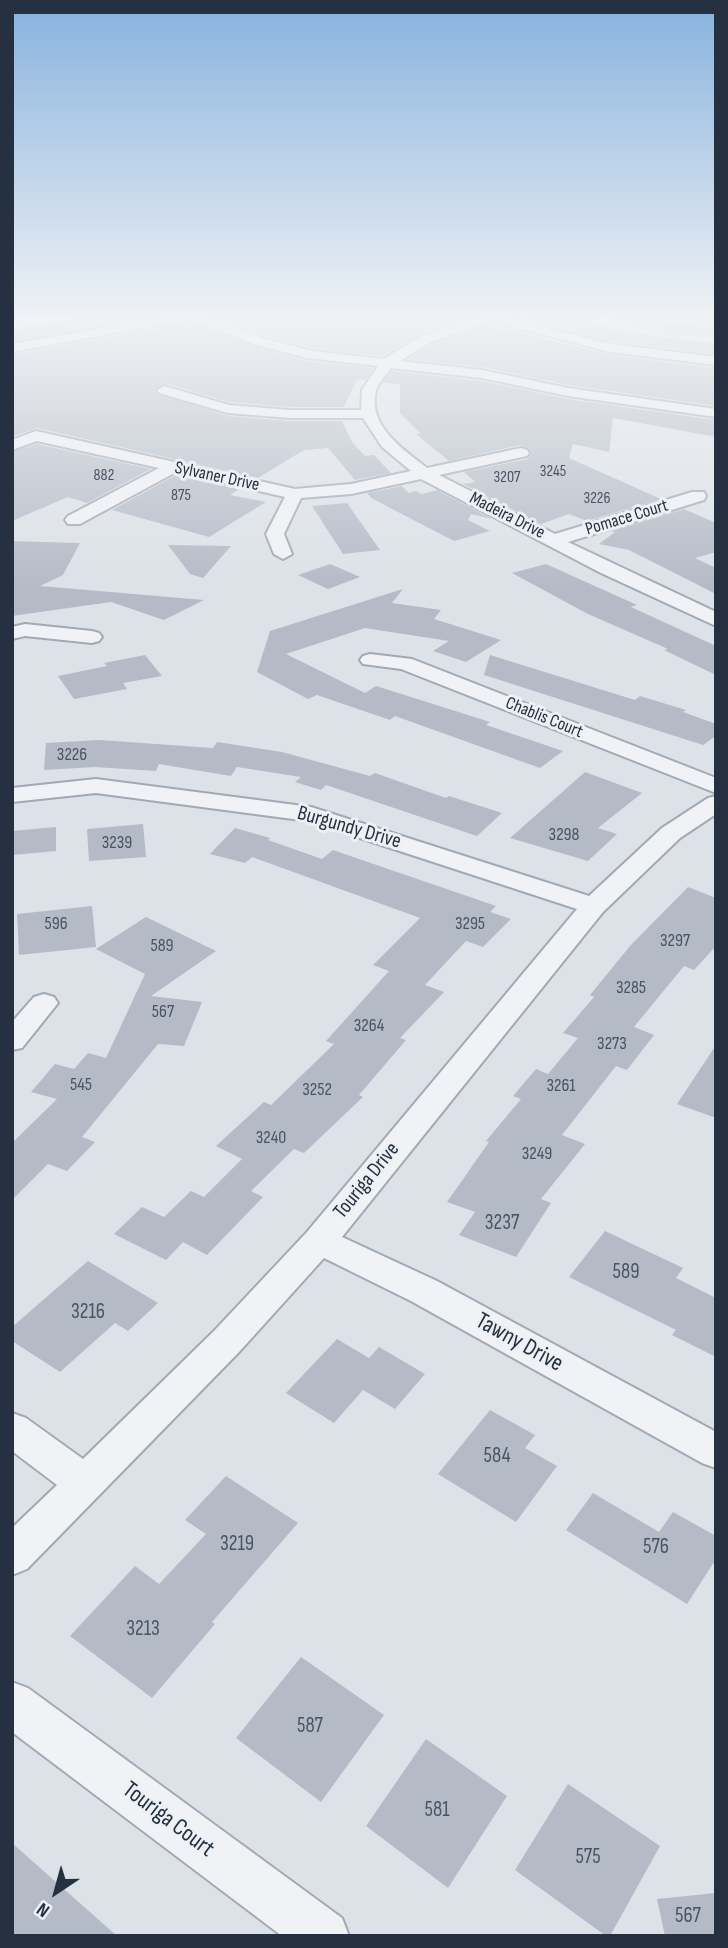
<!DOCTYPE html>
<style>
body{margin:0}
#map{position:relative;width:728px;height:1948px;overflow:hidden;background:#dde2e8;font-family:"Sofia Sans Condensed",sans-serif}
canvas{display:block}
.frame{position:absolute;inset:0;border:14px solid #253040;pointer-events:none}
.north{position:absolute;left:21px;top:1857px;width:70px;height:70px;-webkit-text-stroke:5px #edf1f6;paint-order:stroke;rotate:216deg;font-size:19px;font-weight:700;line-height:28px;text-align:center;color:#253040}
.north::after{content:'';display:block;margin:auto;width:24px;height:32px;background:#253040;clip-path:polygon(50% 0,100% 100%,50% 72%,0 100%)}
</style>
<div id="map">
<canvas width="728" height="1948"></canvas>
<div class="frame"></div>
<div class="north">N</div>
</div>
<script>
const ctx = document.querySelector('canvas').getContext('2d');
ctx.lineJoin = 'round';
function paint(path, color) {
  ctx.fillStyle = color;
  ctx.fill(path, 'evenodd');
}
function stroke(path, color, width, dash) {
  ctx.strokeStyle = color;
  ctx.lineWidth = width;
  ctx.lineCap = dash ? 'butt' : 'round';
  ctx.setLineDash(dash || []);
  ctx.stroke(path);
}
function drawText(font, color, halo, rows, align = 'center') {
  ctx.font = font + ' "Sofia Sans Condensed",sans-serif';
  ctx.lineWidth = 6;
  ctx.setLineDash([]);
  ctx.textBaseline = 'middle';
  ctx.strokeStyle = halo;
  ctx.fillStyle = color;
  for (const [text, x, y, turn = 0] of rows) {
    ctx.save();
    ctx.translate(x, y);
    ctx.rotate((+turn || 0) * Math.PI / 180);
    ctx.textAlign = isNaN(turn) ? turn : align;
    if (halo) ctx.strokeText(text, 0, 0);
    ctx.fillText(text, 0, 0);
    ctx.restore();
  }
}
paint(new Path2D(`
 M517,316h199v21l-47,-1 -62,-19 -42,13z`), '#c3d3be');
stroke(new Path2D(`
 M634,316l34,10 48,5`), '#95b0cc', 4.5);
paint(new Path2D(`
 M91,316h65l-144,25v-11z
 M210,316h239l15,3 -44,14 -37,23 -71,-8 -48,-13z
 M190,322l62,24 54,15 67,7 -7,12 -9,-1 -13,28h-54l-61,-5 -64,-19 -11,6 3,5 71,22 62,5h52l10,21 13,14 9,-1 17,18 -36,7 -27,-32 -24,2 -46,28 -221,-50 -25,9v-82z
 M592,324l35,8 89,12v10l-106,-13 -39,-10z
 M488,325l122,30 106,13v38l-148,-21 -85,-18 -75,-8 24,-15z
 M392,371l90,10 86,18 148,21v17l-103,-19 -4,34 -36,-8 -4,14 92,41 -74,22 -18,-7 -28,10 -78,-40 12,-2 -11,-10 64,-13 3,-5 -2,-5 -9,-4 -71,16 -33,-27h5l-21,-21v-28l-17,-3z
 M37,444l114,25 -64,34 -19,-6 -56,24v-69z
 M176,475l63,14 -9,6 36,7 -57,35 -97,-27z
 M402,486l7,7 7,-2 6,3 15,-4 55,29 -21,-5 -3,6 22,11 -36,10 -83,-43 -4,-5z
 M347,503l33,47 -37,4 -31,-48z
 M684,509l32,14v29l-21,6 21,10v26l-87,-44 -30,-6 16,-12 -3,-1z
 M12,541l68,2 -17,32 -23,11 164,14 -40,20 -53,-18 -99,14z
 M168,545l63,1 -28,32 -13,-4z
 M330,564l30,13 -32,12 -30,-14z
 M546,564l91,41 -6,2 85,39v29l-52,-25 4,-1 -80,-35 -76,-41z
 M403,589l-11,14 49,7 -7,9 67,21 -35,22 -33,-11 16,-10 -84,-13 -79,26 79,39 11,-7 114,36 -4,3 77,26 -23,17 -145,-52 -5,4 -73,-25 -9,4 -51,-27 13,-41z
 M145,655l17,21 -39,7 4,6 -53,10 -16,-23 49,-10 -3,-3z
 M490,655l145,45 5,-4 46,14 -3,2 33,12v12l-13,9 -219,-70z
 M99,740l114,8 4,-6 65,10 88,24 5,-3 71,25 3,-2 53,17 -25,23 -151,-51 -5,5 -26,-8 6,-5 -64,-10 -6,9 -72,-12 -3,7 -61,-4 -51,3 2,-27z
 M585,772l57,21 -44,35 19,6 -29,27 -78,-23z
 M143,824l3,33 -57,4 -2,-32z
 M56,827v24l-44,4v-24z
 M235,828l35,10 -2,2 54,19 11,-9 163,56 -6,6 21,7 -28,28 -17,-6 -41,44 19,7 -44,46 6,2 -47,55 4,2 -59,56 -10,-4 -43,42 12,6 -56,58 -24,-13 -17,18 -52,-26 28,-27 22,10 27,-26 13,6 38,-38 -26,-13 48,-44 7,3 63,-61 -8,-3 63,-70 -16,-6 47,-47 -168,-61 -7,6 -35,-9z
 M688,887l28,11v48l-22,24 -10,-4 -50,61 20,8 -27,35 -11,-4 -54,69 23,9 -44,55 10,4 -35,54 -57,-22 16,-23 -28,-10 42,-60 -3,-1 35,-42 -8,-3 23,-27 12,5 30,-36 -15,-5 31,-36 -4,-2 40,-49z
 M92,906l4,41 -77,8 -2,-41z
 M146,917l70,34 -65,45 51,6 -18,44 -26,-2 -76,93 13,5 -28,29 -19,-7 -36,36v-57l45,-44 -26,-7 24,-28 19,5 14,-16 18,5 39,-84 -49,-25z
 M716,1045v73l-39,-14z
 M605,1231l78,37 -7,10 40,20v59l-44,-22 4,-5 -107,-53z
 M88,1261l70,42 -30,28 -13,-8 -55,49 -48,-31v-14z
 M337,1339l32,19 10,-11 46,27 -30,35 -32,-19 -29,33 -48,-30z
 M490,1410l45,25 -10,13 32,18 -41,56 -78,-48z
 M226,1476l72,47 -86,99 3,2 -63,74 -82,-62 65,-70 24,18 47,-50 -21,-14z
 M593,1493l66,39 14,-20 43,24v23l-29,45 -121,-74z
 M301,1657l83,58 -63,87 -85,-64z
 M426,1739l81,57 -59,92 -82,-62z
 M568,1784l92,62 -50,90h-4l-91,-66z
 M12,1843l105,93h-105z
 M716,1893v43h-51l-8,-37z`), '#b4bbc6');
const street = new Path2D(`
 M168,316h36l59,22 49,13 72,8 37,-23 62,-20h17l110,28 106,13v8l-106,-13 -118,-31 -61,21 -31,19 82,9 86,18 148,21v8l-148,-21 -86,-18 -91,-10c-5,7 -13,15 -15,23 -9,35 28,59 51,77l94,-20 6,2 2,3 -2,3 -88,19 116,59 137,-42h12l2,4 -2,4 -136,42 148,70v14l-115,-53 -180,-94 -70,15 -50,4 -17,36 8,20 -9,5 -9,-5 -8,-20 19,-37 -109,-25 -96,52h-12l-3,-4 3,-4 91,-48 -122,-27 -25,9v-10l24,-9 259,58 56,-5 60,-13 -29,-24 -19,-29h-73l-62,-5 -69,-20 -2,-3 7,-4 65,19 61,5h71l1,-20 16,-24 -71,-8 -54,-14 -63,-25 -178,33v-8z
 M25,624l67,7 7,2 3,4 -3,4 -7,2 -67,-7 -13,3v-12z
 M370,654l42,5 304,119v15l-315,-124 -38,-5 -3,-4 3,-4z
 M96,779l215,28 278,89 73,-68 46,-30 8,-2v18l-36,24 -77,74 -261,325 95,44 279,151v36l-14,-5 -291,-162 -87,-43 -84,93 -213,218 -15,6v-47l45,-43 -45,-34v-38l14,5 57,41 131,-128 93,-99 270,-323 -269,-88 -212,-28 -84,9v-14z
 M44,994l10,3 4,6 -36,45 -10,2v-28l22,-25z
 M12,1682l16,6 314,230 7,18h-67l-270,-204z`);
stroke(street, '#a2a9b2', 4);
paint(street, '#f0f2f6');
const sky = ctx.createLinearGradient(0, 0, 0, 588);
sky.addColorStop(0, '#87b2dd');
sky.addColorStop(0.54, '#f0f2f5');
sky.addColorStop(1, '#f0f2f500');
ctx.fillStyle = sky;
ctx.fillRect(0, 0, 728, 588);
drawText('16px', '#495362', null, [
 ["3245",553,472],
 ["882",104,476],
 ["3207",507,478],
 ["875",181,496],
 ["3226",597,499]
]);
drawText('18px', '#253040', '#edf1f6', [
 ["Sylvaner Drive",217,477,12],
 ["Madeira Drive",507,516,27],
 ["Pomace Court",627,518,-17],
 ["Chablis Court",544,718,22]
]);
drawText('18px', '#495362', null, [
 ["3226",72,755],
 ["3298",564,835],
 ["3239",117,843],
 ["596",56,924],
 ["3295",470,924],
 ["3297",675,941],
 ["589",162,946],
 ["3285",631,988],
 ["567",163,1012],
 ["3264",369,1026],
 ["3273",612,1044],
 ["545",81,1085],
 ["3261",561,1086],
 ["3252",317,1090],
 ["3240",271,1138],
 ["3249",537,1154]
]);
drawText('21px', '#253040', '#edf1f6', [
 ["Burgundy Drive",349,828,16],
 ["Touriga Drive",367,1181,-51]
]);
drawText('21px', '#495362', null, [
 ["3237",502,1224],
 ["589",626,1273],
 ["3216",88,1313],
 ["584",497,1457],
 ["3219",237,1545],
 ["576",656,1548],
 ["3213",143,1630],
 ["587",310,1727],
 ["581",437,1811],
 ["575",588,1858],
 ["567",688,1917]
]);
drawText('24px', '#253040', '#edf1f6', [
 ["Tawny Drive",519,1343,29],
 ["Touriga Court",168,1820,37]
]);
</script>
